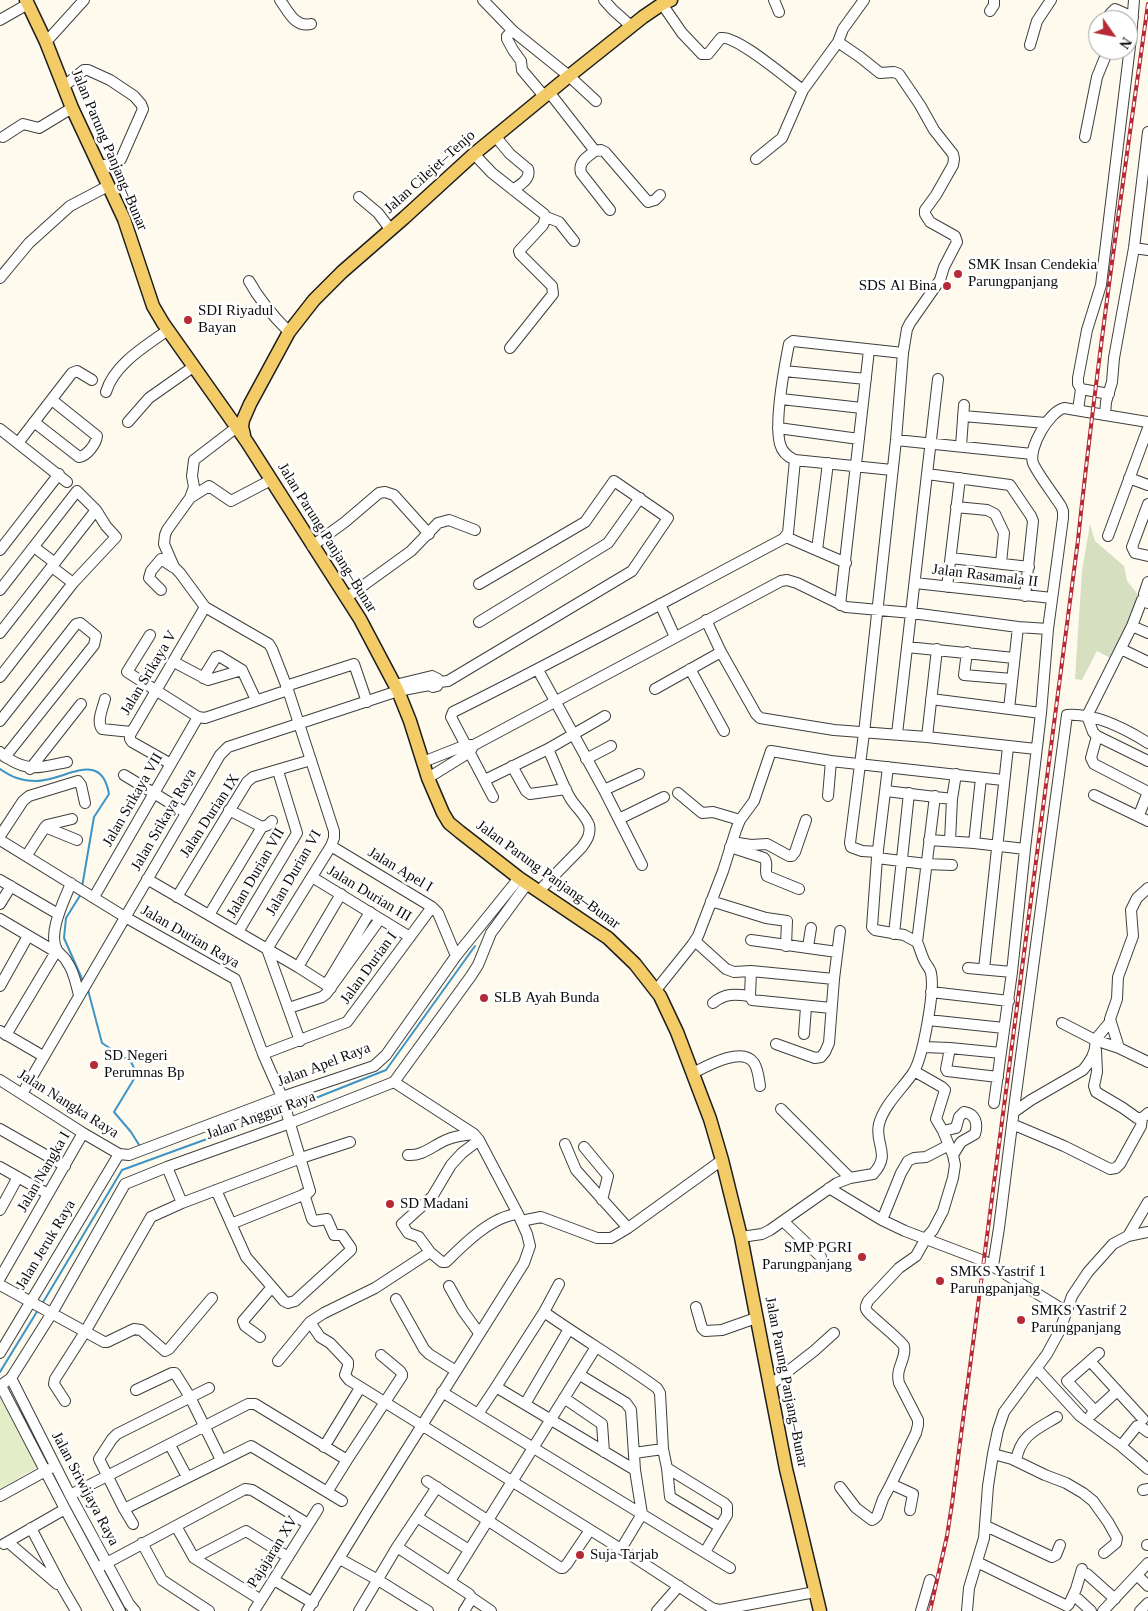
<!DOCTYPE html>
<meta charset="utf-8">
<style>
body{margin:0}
#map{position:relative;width:1148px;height:1611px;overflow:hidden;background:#fefaed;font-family:Georgia,serif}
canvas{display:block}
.north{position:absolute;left:1088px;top:10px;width:50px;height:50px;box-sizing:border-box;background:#fff;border:1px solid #9e9e9e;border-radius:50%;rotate:123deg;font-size:14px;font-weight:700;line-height:20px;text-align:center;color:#0c0c0c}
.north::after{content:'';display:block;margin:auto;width:18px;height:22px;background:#b62a36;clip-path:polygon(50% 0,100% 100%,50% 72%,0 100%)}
</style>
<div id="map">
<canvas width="1148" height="1611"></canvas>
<div class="north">N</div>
</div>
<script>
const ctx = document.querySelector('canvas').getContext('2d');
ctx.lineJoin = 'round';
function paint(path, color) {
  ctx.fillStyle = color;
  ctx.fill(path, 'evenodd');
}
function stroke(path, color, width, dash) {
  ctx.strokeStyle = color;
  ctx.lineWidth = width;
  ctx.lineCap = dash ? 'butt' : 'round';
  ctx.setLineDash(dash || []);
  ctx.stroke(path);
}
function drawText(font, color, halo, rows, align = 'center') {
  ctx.font = font + ' Georgia,serif';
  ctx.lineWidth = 5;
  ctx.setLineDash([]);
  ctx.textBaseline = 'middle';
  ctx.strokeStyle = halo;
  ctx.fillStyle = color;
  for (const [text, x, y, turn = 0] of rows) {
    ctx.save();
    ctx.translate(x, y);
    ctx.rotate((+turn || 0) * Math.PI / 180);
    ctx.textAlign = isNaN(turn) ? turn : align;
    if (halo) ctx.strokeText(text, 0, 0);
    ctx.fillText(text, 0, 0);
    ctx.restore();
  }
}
paint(new Path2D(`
 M1090,524l5,17 29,25 3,15 13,16 -28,62 -15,-8 -15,29 -7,-1 7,-108z`), '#d6dfbf');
paint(new Path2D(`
 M0,1393l39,73 -39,23z`), '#e3eec9');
stroke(new Path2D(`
 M0,769c12,8 21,12 36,12 29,0 65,-33 73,13l-15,23 -12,70
 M81,894l-15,24 -2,20 19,43
 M88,990l14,53 29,19 6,12 -23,38 17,20 10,16
 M288,1109l98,-39 89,-124
 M42,1304l80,-134 159,-58
 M0,1372l38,-62`), '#3d95c7', 2);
const minor = new Path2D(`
 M280,0c8,11 15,28 31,24
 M483,0l30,31 -6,5v3l6,11 8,11 1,9 22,26
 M604,0l9,10 18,16
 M774,0l5,12
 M662,4l20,29 20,21h6l13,-16c16,-3 66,41 82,52
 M990,11l4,-6v-5
 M0,20l28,-16
 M1111,20l-1,-6 5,-5 18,8
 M513,31l56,45 27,25
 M46,42l38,-42
 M838,42l22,15 20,16 14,-1 5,2 21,31 14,25 19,24 1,5 -1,6 -17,30 -11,15v4l5,8 25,14 2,6 -13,25 -4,13 -30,43 -3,6 -4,24 -7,87 -32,293 -14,110 1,4 11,4 16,1
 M1030,45l7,-24 14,-21
 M63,87l21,-17h4l22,10 24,16 7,8 2,5 -22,50 -5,4 -17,3
 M549,92l46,59c-8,6 -17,11 -14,22l29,37
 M495,136l15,18 18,15c3,10 -7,15 -15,21
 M3,137l20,-13 16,4 33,-20
 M1085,137l12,-60 11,-27
 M595,151l6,-1 4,2 43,50 7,-2 5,-5
 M474,154l18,19 52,41 2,3 -3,8 -24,26 1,3 32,32 1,8 -43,54
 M756,159l26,-21 21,-48 35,-48 5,-13 21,-29
 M359,197l19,16 13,17
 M546,217l13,5 15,19
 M1134,248l14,2
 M0,278l29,-35 41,-37 38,-20
 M249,281c11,20 24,35 40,51
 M784,371l82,8
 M106,392c8,-28 40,-46 62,-62
 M1109,394l-28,-5 -3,-5v-6l9,-48 14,-45 30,-247 3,-38
 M781,399l81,9
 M1078,410l3,-21
 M1105,415l43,7
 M963,416l83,7
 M34,422l45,35c8,-1 17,-13 18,-21l-45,-36
 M128,422l21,-24 44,-31
 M237,427l-43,33 -2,16 2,11 -4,11 -23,32 -2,5 -1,9 10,23 6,6 25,34 64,37 3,5 16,41 46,141v7l-3,8 -64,103 33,92
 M778,428l81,11
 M0,429l67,53
 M896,440l136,14
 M18,443l54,-70 5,-2 15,9
 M961,446l3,-41
 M892,470l-97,-10c-7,-3 -13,-8 -15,-16 -6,-23 4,-75 9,-100l4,-3 110,12
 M927,474l83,11 21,31 2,5 -8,75
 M1129,478l19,7
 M190,498l19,-12 22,15 40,-21
 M1148,504l-16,43 3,6 13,3
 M956,507l31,3 8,4 9,19 -3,30
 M1108,536l40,-108
 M786,537l60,26
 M312,546l33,-24 34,-29 6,-1 9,3 35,39
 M34,547l21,16
 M0,550l59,-76
 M817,550l11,-87
 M951,558l78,9
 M52,567l21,16
 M915,583l137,15
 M947,587l13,-109
 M0,590l77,-99 19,19 10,16 10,11 -43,46 -73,94
 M161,590l-12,-12 2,-7 10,-12 12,8
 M1144,594l4,-12
 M346,598l65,-47 27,-28 11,-3 26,10
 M1148,603l-6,-3 -10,26 -45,90 6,16 4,4 51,25
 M660,604l15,33
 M840,605l29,-255
 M706,620l15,32 35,62 4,4 74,12 93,7 109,12
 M479,622l129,-79 32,-45
 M1132,626l16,7
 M0,633l96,-123
 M150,635l-23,37 71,45 7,1 83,-28
 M907,647l107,11
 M1121,649l27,13
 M967,652l-3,23 48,4
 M174,662l34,18 34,-10
 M690,669l34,62
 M538,670l66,120 38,75
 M203,678l13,-21 3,-1 23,14 14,30
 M439,682l9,-1 184,-110 36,-53 -54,-37 -29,41 -106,62
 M395,685l37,-9 6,3 1,3 -2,4 -4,1 -4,-2 -1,-4 1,-3
 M286,686l68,-22 13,38
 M655,689l66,-37
 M105,699c-2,9 -9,22 -3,30l29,3
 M931,699l110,14
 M1009,709l9,-82
 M0,721l76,-97 4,-1 16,13 -2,9 -89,112
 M897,734l41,-355
 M1097,736l-6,22 3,6 54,28
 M927,737l10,-88
 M0,752c3,4 5,5 9,7 22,14 35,7 58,3
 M586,759l25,-13
 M423,762l43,-17h8l307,-164 6,-1 10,3 49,24 66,6 106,14 30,2
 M171,764l-39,-22 -2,-3v-4l75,-128
 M512,766l14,25 4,3 36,-5
 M30,769l51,-65
 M124,775l61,37
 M428,778l42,-26 3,-6
 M485,780l63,-31 57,-33
 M604,790l35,-16
 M886,791l66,8
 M678,793l24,20 11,-1 27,8
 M1094,795l54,26
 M828,796l3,-35
 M493,797l-42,-80 2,-5c111,-55 220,-115 330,-173l5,-6 7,-73
 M229,810l33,17 6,-2 4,-4
 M1139,815l9,-23
 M619,819l45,-22
 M45,827l2,-2 25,-6
 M0,836l23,-35 6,-5 49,-15 3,4 4,18
 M0,840l125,77 110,62 28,75 19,43 28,94 -2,2 -77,31
 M929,840l45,3 51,6
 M950,841l2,-42 4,-25
 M732,842l19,3 16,-1 22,12h3l3,-4 11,-32
 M974,843l7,-65
 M331,846l101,61 6,6 18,43
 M730,847l34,11c5,5 0,12 3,18l32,13
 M27,855l18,-28 32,13
 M877,858l49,6 26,1
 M312,877l98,60
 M147,879l151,88 33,21
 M0,880l58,34
 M71,883c-6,16 -24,50 -14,67 2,4 8,7 10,12 7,9 9,22 12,33
 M539,891l43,-44c5,-7 9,-13 7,-22 -4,-11 -15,-19 -20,-29 -8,-15 -14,-32 -21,-47
 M94,897l104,-180
 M177,897l70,-115 6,-5 58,-17
 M711,901l55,17 21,3 -1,25
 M0,904l11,-18
 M209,915l53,-88
 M0,919l56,33
 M238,932l59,-99 -19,-62
 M894,934l15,-141
 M751,940l86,12
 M695,941l31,28 8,3 17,-1 83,8
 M917,942l18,-146
 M808,947l3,-19
 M298,967l43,-73
 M968,968l44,4
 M984,969l24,-222
 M751,971l-1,25 2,4 79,8
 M328,982l42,-70
 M0,986l28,-50
 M656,990l36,-45 6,-9 25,-65 13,-41 4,-10 14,-19 17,-50 60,10 172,19
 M931,992l78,9
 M713,1003c12,-10 22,-9 37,-7
 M289,1008l33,-11 4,-3 54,-75
 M928,1020l76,8
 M1062,1023l33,17 24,8 29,14
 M0,1031l43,25
 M804,1034l2,-27
 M6,1035l51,-85
 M776,1044l39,14 6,-1 4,-5 4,-9 5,-64 6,-48
 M923,1047l27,1 51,5
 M950,1048l-4,21 1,2 51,6
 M1119,1048l-9,-29 7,-20 1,-22 15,-41 -2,-26 6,-12 11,-10
 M1096,1050l1,22 -3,14 2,6 27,16 14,10h5l6,-5
 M263,1054l84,-32 85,-115
 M693,1073c14,-7 49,-27 61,-10 4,6 5,16 6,23
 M0,1080l83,53 36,21 10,1 153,-58 92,-31 12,-11 70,-99 63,-78
 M22,1094l198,-339 8,-8 170,-56 31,-6
 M994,1103l18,-131 13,-123 16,-136 7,-84 15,-111v-7l-2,-5c-7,-11 -24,-33 -28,-43 -5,-15 16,-51 31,-55l41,7 1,-13 6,-20 2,-24 20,-110 14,-116
 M781,1109l69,69
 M1014,1112l17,-12 52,-30c8,-9 14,-19 12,-30l15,-18
 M1012,1124l52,22 46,23 6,-1 4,-4 21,-38 1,-8
 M0,1129l65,37
 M943,1131l13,-3 3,-11 5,-5c12,2 14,12 11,22l-14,8 -8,13
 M565,1144l11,26 52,58
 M584,1147l24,29 -6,24
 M408,1155c15,1 24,-9 38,-15 9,-4 18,-5 28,-6
 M0,1167l48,27
 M167,1167l15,36
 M829,1188l53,32 23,11 79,30 83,51
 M216,1190l30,67 26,30 -29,34 2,5 15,11
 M0,1210l18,-33
 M882,1220l19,-47 7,-12 6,-3 12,-1 23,-12
 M521,1221l20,-4 56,21h14l17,-10 94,-68
 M783,1221l38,36
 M1128,1236l20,-34
 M741,1237l21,-3 8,-4 67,-47 13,-5 23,-4c19,-20 1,-30 6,-50 5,-19 23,-35 34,-51 10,-15 22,-82 18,-100 -1,-5 -5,-8 -7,-13 -3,-6 -4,-12 -7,-18l-13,-7 -29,-5 -3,-3 5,-69 11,-91
 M430,1252l-11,-15 -11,-4 -6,-9 30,-27 19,-32 11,-12 17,-13
 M993,1266l6,-38 16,-127 52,-386c27,-2 59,14 81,28
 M0,1278l83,-145
 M0,1285l104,57h3l27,-13 7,1 24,21 4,-2 43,-51
 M449,1286l14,25 16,22
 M272,1287l12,14 4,2 7,-2 56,-51v-2l-9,-13h-8l-7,-16 -13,2 -2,-2 -8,-25
 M396,1299l28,50 5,5 27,17
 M696,1307l6,21 3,3 17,-1 34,-12
 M544,1312l15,-28
 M310,1322l10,15 10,6 18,19v4l-3,9 4,5 280,174 83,54 8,2 95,-18
 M0,1353l119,-199
 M278,1361l32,-39 14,-9 51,-25 55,-36 12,10h4c18,-18 46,-46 72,-48
 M1090,1361l53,58
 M1037,1369l43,47 41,30 27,23
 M580,1375l46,28 5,7 4,60 7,44 -21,35
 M11,1378l59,117 59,109 6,7
 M0,1386l11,-8 41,-65 73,-129 42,-17 123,-44 104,-41 77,-106 7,-11 13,-32 36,-49
 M1,1386l64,123 55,102
 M769,1386l45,-35 20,-18
 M496,1387l48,-75c37,26 76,49 113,76l3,5 3,56 4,19 3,29 50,30
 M209,1388l-92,46 -5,5 -13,20 25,50 127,-63 91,55
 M136,1390l36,-17h3l15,24 31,63
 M442,1392l288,176
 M564,1398l38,26 2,28
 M65,1401l-11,-17 1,-5 30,-47 66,-115 31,-14 119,-45 49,-16
 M525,1404l44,-75
 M1095,1411l-28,-30 32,-28
 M478,1414l18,-27 139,83
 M1091,1415l26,-24
 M170,1445l17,32
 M1121,1446l16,-20h3l8,6
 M324,1447l36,-59
 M634,1453l29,-4
 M993,1454l19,5 33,16 21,8 17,10 10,8 15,21 9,16 -1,5 -12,10
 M347,1460l55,-84v-2l-2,-3 -19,-16
 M1016,1461c4,-26 21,-32 41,-44
 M667,1468l57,35 3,3v9l-22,37
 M427,1481l134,87h2l4,-4 23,-34
 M891,1484l25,-51 2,-8v-5l-19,-37c-4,-16 8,-24 5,-37 -6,-9 -37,-32 -38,-37 -1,-3 1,-5 2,-8l31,-33 17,-12 10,-18 7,-8 10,-19 10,-33 2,-13 -2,-10 -10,-24 -7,-12 9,-29 -3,-3 -28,-16
 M840,1487l16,21 16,12 2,-1 3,-3 6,-17 8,-15 22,10 -3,16
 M1143,1490l5,-1
 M70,1495l178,-91h7l92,56 -20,32
 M0,1496l49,-27
 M124,1509l9,15
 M417,1517l52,33
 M176,1526l18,32 67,42
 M986,1526l66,31 4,-2 4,-10
 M31,1528l31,59 14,24
 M8,1542l49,42
 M142,1543l20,37 47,31
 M4,1544l61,-35
 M1147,1545h1
 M397,1547l72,47 3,4 19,13
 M194,1558l52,-27 42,26
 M340,1559l38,21 50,31
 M977,1562l90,44 2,-2 7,-15 6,-20
 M101,1566l144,-77 7,1 56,34
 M1087,1574l28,25
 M1137,1575l11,11
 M274,1580l39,23
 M450,1581l146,-234
 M1078,1599l13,12
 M254,1611l64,-102
 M307,1611l58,-95 159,-253 6,-17 -3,-12 -9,-20 -39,-74 -5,-6 -80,-52
 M359,1611l38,-64 40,-60
 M464,1611l8,-13
 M657,1611l22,-25
 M921,1611l9,-31
 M967,1611l2,-23 15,-50 4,-52 5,-32 5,-24 6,-18 43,-58 13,-24 12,-34 16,-24 25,-28 15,-8 20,-4
 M1103,1611l45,-48
 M1140,1611l8,-8`);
const major = new Path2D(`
 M26,0l20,42 26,66 52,111 29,87 10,17 84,119 113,177 38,72 12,30 18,57 15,35 6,10 11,9 59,46 89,60 27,26 25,32 17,36 33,87 12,41 19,77 45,232 34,142
 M244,435l-2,-8 1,-7 7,-16 39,-72 25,-32 28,-28 62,-54 70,-64 95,-78 74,-59 19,-13 9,-4`);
stroke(minor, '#3f3f3f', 12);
stroke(major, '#1d1d1d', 15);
stroke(minor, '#fff', 10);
stroke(major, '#f3cc68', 12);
const rail = new Path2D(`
 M930,1611l17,-75 5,-32 126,-964c19,-179 45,-358 70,-536`);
stroke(rail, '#b62a36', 4);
stroke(rail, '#fff', 2, [5.5]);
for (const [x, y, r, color] of [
 [958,274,5,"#b62a36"],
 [947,286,5,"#b62a36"],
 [188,320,5,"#b62a36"],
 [484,998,5,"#b62a36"],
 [94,1065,5,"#b62a36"],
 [390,1204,5,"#b62a36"],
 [862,1257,5,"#b62a36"],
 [940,1281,5,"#b62a36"],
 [1021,1320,5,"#b62a36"],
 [580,1555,5,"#b62a36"]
]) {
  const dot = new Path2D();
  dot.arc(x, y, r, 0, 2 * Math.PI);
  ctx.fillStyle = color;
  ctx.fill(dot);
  stroke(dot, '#fff', 2);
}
drawText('15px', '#0c0c0c', '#fff', [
 ["Jalan Parung Panjang–Bunar",109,150,67],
 ["Jalan Cilejet–Tenjo",430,172,-42],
 ["Jalan Parung Panjang–Bunar",327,538,58],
 ["Jalan Rasamala II",985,576,7],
 ["Jalan Srikaya V",149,673,-59],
 ["Jalan Srikaya VII",133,800,-60],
 ["Jalan Durian IX",210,816,-57],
 ["Jalan Srikaya Raya",164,820,-60],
 ["Jalan Apel I",400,870,31],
 ["Jalan Durian VII",256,873,-60],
 ["Jalan Durian VI",294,873,-60],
 ["Jalan Parung Panjang–Bunar",548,875,36],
 ["Jalan Durian III",369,894,31],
 ["Jalan Durian Raya",190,937,30],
 ["Jalan Durian I",369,968,-54],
 ["Jalan Apel Raya",324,1065,-21],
 ["Jalan Nangka Raya",68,1104,32],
 ["Jalan Anggur Raya",261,1116,-20],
 ["Jalan Nangka I",44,1172,-60],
 ["Jalan Jeruk Raya",46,1245,-59],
 ["Jalan Parung Panjang–Bunar",786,1382,79],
 ["Jalan Sriwijaya Raya",85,1489,62],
 ["Pajajaran XV",273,1552,-58]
]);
drawText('15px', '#0c0c0c', '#fff', [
 ["SMK Insan Cendekia",968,265],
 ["Parungpanjang",968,282],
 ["SDS Al Bina",937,286,"right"],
 ["SDI Riyadul",198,311],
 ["Bayan",198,328],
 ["SLB Ayah Bunda",494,998],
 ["SD Negeri",104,1056],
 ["Perumnas Bp",104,1073],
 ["SD Madani",400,1204],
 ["SMP PGRI",852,1248,"right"],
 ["Parungpanjang",852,1265,"right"],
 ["SMKS Yastrif 1",950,1272],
 ["Parungpanjang",950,1289],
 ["SMKS Yastrif 2",1031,1311],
 ["Parungpanjang",1031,1328],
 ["Suja Tarjab",590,1555]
], 'left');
</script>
